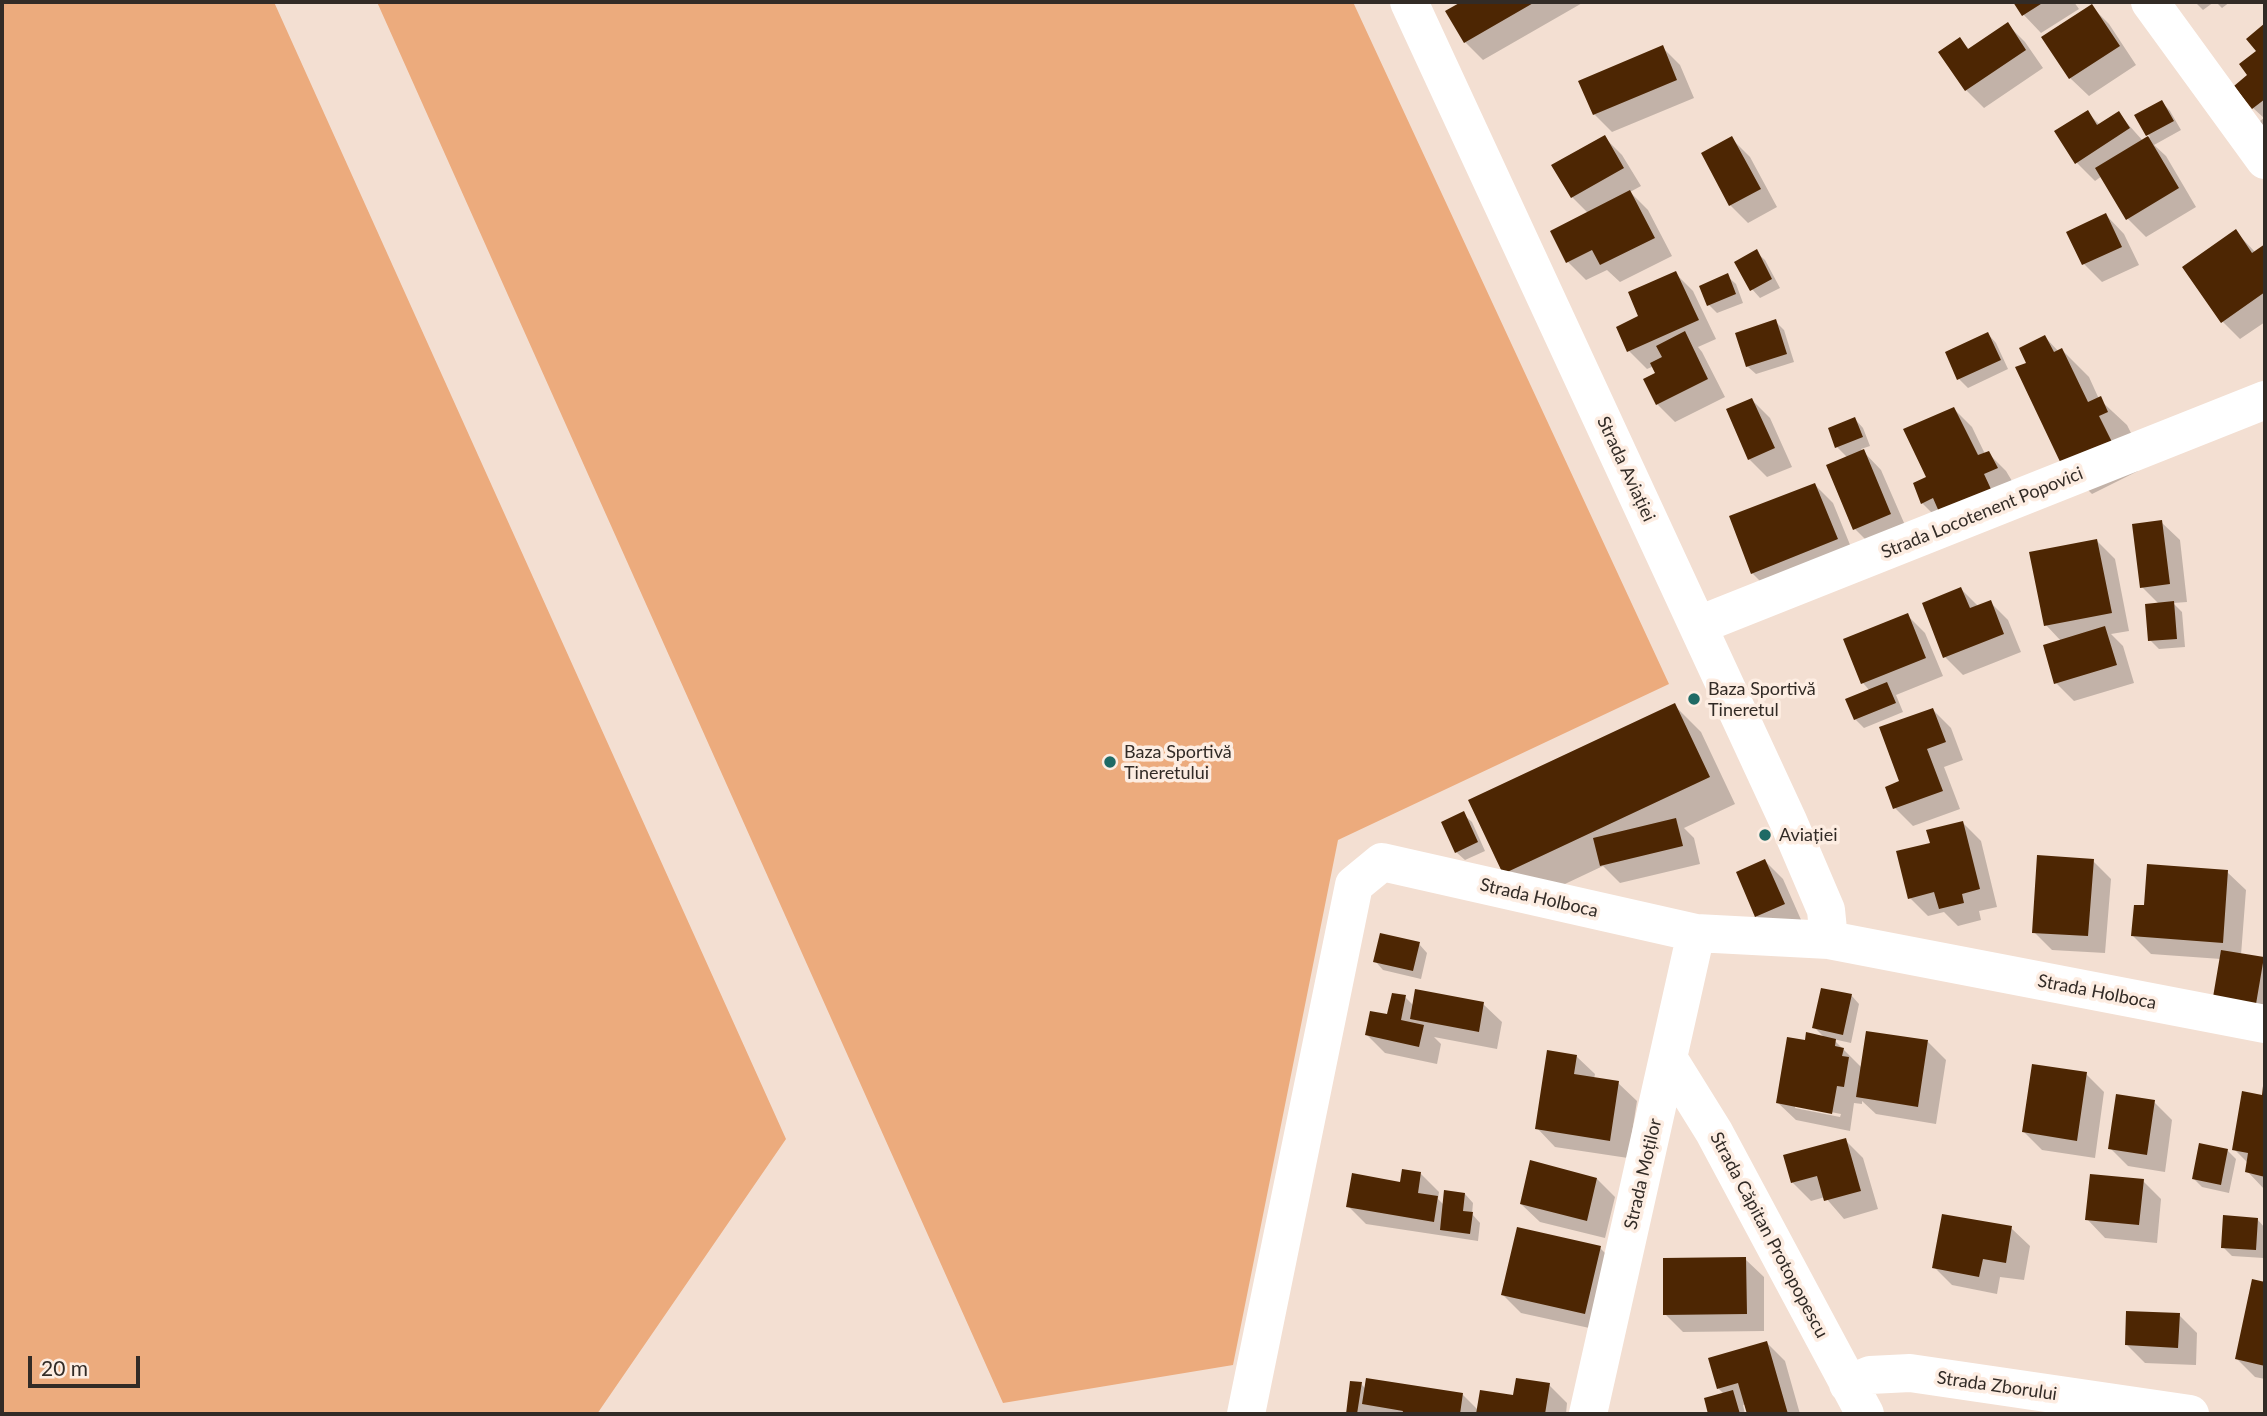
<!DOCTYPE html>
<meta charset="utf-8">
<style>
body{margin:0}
#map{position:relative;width:2267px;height:1416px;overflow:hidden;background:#f3dfd2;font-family:Lato,sans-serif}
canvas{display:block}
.frame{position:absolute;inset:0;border:4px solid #322b26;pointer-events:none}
.scale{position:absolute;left:28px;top:1356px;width:112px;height:32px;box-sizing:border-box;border:4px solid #322b26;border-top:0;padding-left:9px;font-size:21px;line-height:24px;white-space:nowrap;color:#322b26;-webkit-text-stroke:5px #fdede2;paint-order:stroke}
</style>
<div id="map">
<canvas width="2267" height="1416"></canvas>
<div class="frame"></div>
<div class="scale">20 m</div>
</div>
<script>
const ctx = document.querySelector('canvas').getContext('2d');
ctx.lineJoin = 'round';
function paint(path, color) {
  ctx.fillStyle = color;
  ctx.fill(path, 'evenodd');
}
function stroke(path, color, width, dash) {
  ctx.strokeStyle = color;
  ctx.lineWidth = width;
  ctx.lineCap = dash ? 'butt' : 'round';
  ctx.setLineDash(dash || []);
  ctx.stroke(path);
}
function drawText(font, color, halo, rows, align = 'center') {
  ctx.font = font + ' Lato,sans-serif';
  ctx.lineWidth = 7;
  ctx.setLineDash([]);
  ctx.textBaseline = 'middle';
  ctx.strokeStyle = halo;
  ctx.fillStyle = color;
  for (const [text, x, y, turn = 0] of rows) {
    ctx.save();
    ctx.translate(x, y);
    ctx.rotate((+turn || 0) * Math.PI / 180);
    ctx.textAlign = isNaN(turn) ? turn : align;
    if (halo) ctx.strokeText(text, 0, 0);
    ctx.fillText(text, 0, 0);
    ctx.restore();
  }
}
paint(new Path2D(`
 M2,2h272l512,1137 -189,275h-595z
 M377,2h976l316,682 -331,156 -105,525 -230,38z`), '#ecab7d');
paint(new Path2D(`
 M1465,2h119l-101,58 -18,-18 -17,-30z
 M2015,2h59l5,7 -38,24 -18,-19z
 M2195,2h19l-11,8z
 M2216,2h14l-8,6z
 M2091,6l18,18 27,41 -47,31 -19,-18 -27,-41z
 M2007,24l18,18 18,26 -59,40 -18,-18 -25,-37 19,-13 10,10z
 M2265,26v103l-5,-8 4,-3 -11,-10 -3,-32 8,-25 -10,-12z
 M1662,47l18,18 14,33 -82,34 -18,-18z
 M2162,102l8,9 11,19 -27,15 12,11 30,51 -50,30 -18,-18 -26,-43 -7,5 -18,-18 -20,-31 31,-19 12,12 18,-12 25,28 7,-4 -13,-21z
 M1604,137l18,18 19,31 -11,6 18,18 24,46 -52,26 -13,-12 -21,10 -18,-18 -16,-30 36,-19 -16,-16z
 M1732,139l18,18 27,50 -29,16 -18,-18z
 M2106,215l18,19 15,31 -37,17 -18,-18 -15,-31z
 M2236,232l20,21 9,-6v75l-25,17 -18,-18z
 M1756,252l9,8 15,28 -20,10 -8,-9z
 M1675,273l18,18 23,48 -18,8 4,5 23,45 -50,25 -18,-18v-31l-3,-7 -7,3 -18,-18 -11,-24 23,-10z
 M1727,276l9,8 7,19 -26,10 -8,-8z
 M1775,321l9,9 10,32 -38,12 -9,-8z
 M1988,334l8,9 12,26 -40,19 -9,-9 -12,-26z
 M2045,337l14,15 3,-2 27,27 10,22 28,26 7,14 -9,4 13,28 -46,23 -27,-27 -37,-104z
 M1752,400l18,18 22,49 -25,10 -18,-18z
 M1954,409l18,18 13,27 3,-1 18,18 9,15 -75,35 -18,-18 6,-25z
 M1855,419l8,9 7,18 -9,3 20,21 27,62 -35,15 -18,-18 -7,-71 -11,-11z
 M1815,485l18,18 22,54 -85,34 -18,-18z
 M2161,522l19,18 7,62 -14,1 9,9 3,35 -26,2 -9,-9 9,-36 -17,-17z
 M2096,540l19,19 14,72 -18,3 12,12 11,37 -60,18 -18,-18 5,-42 -15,-16z
 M1961,589l18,18 11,-5 18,18 13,32 -58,23 -18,-18z
 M1907,615l18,18 18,43 -47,19 7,17 -39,16 -9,-9 15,-28 -7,-8 -17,-43z
 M1674,705l27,27 34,72 -51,24 10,10 6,26 -80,19 -17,-17 -72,34 -27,-27z
 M1933,710l18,18 12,32 -19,7 16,42 -47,17 -18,-18 6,-26z
 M1463,814l9,8 13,29 -20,9 -9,-8z
 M1963,823l18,18 16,66 -18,4 2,9 -23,6 -14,-14 -16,4 -18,-18 22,-54z
 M1765,861l18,18 19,43 -27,12 -19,-18z
 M2093,861l18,18 -6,74 -53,-3 -18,-18z
 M2227,872l19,18 -5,65 24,6v58l-44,-60 -70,-5 -18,-18 12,-29z
 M1419,944l8,9 -6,26 -38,-9 -8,-9z
 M1851,995l8,9 -8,39 -18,-4 29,29 66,-26 18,18 -10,64 -60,-10 -14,-13v3l-8,-1 -4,28 -54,-11 -19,-18 29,-60 19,-4 -11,-11zM1795,1105l46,9 -1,3 -45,-9z
 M1405,997l9,9 69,-2 19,18 -5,27 -63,-12 7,7 -4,20 -52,-11 -18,-18 22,-19z
 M1576,1056l19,18 -1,5 24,4 19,18 -9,57 -73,-11 -18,-19z
 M2086,1074l18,18 -9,66 -53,-8 -18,-18z
 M2264,1088h1v102l-18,-19 1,-8 -14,-14 30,-51z
 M2154,1102l18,18 -7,52 -37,-6 -18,-18z
 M1845,1140l18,18 15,51 -34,10 -19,-22 -14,4 -18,-18 -7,-26z
 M2227,1150l9,9 -7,34 -27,-6 -8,-8z
 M1421,1174l18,18 -1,7 6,6 21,-11 8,9 -1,11 8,9 -2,18 -112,-17 -18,-18z
 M1597,1179l18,18 -10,41 -65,-16 -19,-18z
 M2143,1181l18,18 -4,44 -52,-5 -18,-19z
 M2257,1219l8,9 -1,30 -32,-2 -9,-9z
 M2011,1228l19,18 -6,34 -24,-3 -3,17 -45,-9 -18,-18z
 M1600,1248l18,18 -15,65 -82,-18 -18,-18z
 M1745,1259l19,18v54l-81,1 -18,-18z
 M2253,1281l12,3v95l-10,-2 -18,-18z
 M2179,1315l18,18 -1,32 -51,-2 -18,-18z
 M1767,1343l18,18 15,53h-51l-3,-10 -3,1 2,9h-35l-4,-15 18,-5 -5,-5 -8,-30z
 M1352,1383l9,1 5,5 96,5 17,17 70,-26 18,18 -1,11h-218z`), '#0003');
paint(new Path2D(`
 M1461,2h74l-71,41 -19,-32z
 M2013,2h31l-22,14z
 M2092,4l28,42 -51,33 -28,-42z
 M2008,22l18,28 -61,41 -27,-39 22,-15 8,12z
 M2265,23v76l-13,10 -18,-23 13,-11 -8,-11 17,-13 -10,-12z
 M1663,45l14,35 -84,35 -15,-34z
 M2162,100l12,21 -28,15 -12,-21z
 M2088,110l9,15 22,-14 11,17 -55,36 -21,-33z
 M1605,135l19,33 -53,30 -20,-33z
 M1732,136l29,53 -32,17 -28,-53z
 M2148,136l31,52 -53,32 -31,-52z
 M1630,190l25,48 -55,27 -8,-15 -26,13 -16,-32z
 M2106,213l16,34 -40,18 -16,-33z
 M2236,229l16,24 13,-9v48l-44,31 -39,-56z
 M1757,249l15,30 -22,12 -16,-29z
 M1676,271l23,49 -72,32 -11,-25 22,-11 -10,-24z
 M1728,273l8,21 -29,12 -8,-20z
 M1776,319l11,35 -41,13 -11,-34z
 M1685,331l23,48 -52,26 -13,-26 12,-6 -5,-10 12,-6 -6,-11z
 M1988,332l13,28 -44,20 -12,-28z
 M2045,335l9,17 8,-4 26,54 13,-6 7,16 -9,4 14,28 -50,24 -48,-101 11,-4 -7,-15z
 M1752,398l23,50 -27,12 -22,-51z
 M1954,407l24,48 11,-4 9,17 -14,6 12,26 -53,21 -10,-23 -12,6 -8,-21 13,-6 -23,-48z
 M1855,417l8,20 -28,11 -7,-20z
 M1864,449l27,65 -38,16 -27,-65z
 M1815,483l23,56 -87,35 -22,-58z
 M2162,520l8,64 -30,4 -8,-64z
 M2097,539l15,74 -68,13 -15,-74z
 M1961,587l9,21 21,-8 13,34 -61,24 -21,-55z
 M2174,601l3,38 -29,2 -3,-37z
 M1908,613l18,45 -65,26 -18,-45z
 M2105,626l12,39 -63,19 -11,-39z
 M1887,682l9,21 -42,17 -9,-21z
 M1675,703l35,74 -207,97 -35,-74z
 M1933,708l13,34 -19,7 16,42 -50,18 -8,-22 14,-6 -20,-54z
 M1464,811l14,31 -23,11 -14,-31z
 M1676,818l7,28 -83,20 -7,-28z
 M1963,821l17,68 -18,5 2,9 -25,6 -5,-17 -26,7 -12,-48 34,-8 -4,-13z
 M2037,855l57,4 -6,77 -56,-3z
 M1765,859l20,45 -30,13 -19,-45z
 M2147,864l81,6 -5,73 -92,-7 3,-31h10z
 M1380,933l40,9 -7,29 -40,-9z
 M2221,950l43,7 -8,47 -43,-7z
 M1821,988l31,6 -9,41 -31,-7z
 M1415,989l69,13 -5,30 -69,-13z
 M1392,993l14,2 -5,25 23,5 -5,22 -54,-12 5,-24 17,3z
 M1866,1031l62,9 -10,67 -62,-10z
 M1806,1032l30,7 -1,7 9,2 -2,8 7,1 -5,30 -7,-1 -5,28 -56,-11 11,-66 18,3z
 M1547,1050l30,5 -3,19 45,7 -9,60 -75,-12z
 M2032,1064l55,8 -10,69 -55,-9z
 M2263,1086h2v91l-20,-5 3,-19 -16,-3 10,-59 20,4z
 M2116,1094l39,6 -8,55 -39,-6z
 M1846,1138l15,53 -37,10 -7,-25 -26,7 -8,-28z
 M2199,1143l29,6 -7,36 -29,-6z
 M1530,1160l67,18 -10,43 -67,-17z
 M1402,1169l19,3 -3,21 20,3 -4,26 -88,-15 6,-34 48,9z
 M2090,1174l54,5 -5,46 -54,-5z
 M1444,1190l21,3 -2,18 10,1 -3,22 -30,-4z
 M1942,1214l70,12 -6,37 -23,-4 -4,18 -47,-9z
 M2223,1215l35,3 -2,32 -35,-2z
 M1517,1227l84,19 -16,68 -84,-19z
 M1746,1257l1,57 -84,1v-57z
 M2252,1279l13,3v84l-30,-7z
 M2126,1311l54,2 -2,35 -53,-3z
 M1767,1341l21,73h-41l-9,-31 -21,6 -9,-31z
 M1366,1378l97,15 -3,21h-58l1,-3 -41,-7z
 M1516,1378l34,5 -5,31h-69l4,-24 33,5z
 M1350,1381l12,1 -5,32h-11z
 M1733,1390l7,24h-32l-4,-16z`), '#4d2603');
stroke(new Path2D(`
 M1409,2l379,819 38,89 3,30
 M2150,2l115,158
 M1699,625l566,-225
 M1668,1058l46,74 151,282
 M1848,1384l22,-9 40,-2 280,41
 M1246,1414l108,-529 28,-23 314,71 133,7 436,84
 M1588,1414l108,-481`), '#fff', 38);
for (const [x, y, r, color] of [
 [1694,699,7,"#1f6a65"],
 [1110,762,7,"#1f6a65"],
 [1765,835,7,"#1f6a65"]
]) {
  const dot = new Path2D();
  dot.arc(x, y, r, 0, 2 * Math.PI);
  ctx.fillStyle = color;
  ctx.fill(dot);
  stroke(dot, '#fdede2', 2.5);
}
drawText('18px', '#322b26', '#fdede2', [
 ["Strada Aviației",1626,469,65],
 ["Strada Locotenent Popovici",1982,513,-22],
 ["Strada Holboca",1539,898,13],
 ["Strada Holboca",2097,992,11],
 ["Strada Moților",1643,1174,-77],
 ["Strada Căpitan Protopopescu",1769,1235,62],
 ["Strada Zborului",1997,1386,8]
]);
drawText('18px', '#322b26', '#fdede2', [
 ["Baza Sportivă",1708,689],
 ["Tineretul",1708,710],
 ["Baza Sportivă",1124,752],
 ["Tineretului",1124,773],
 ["Aviației",1779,835]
], 'left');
</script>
